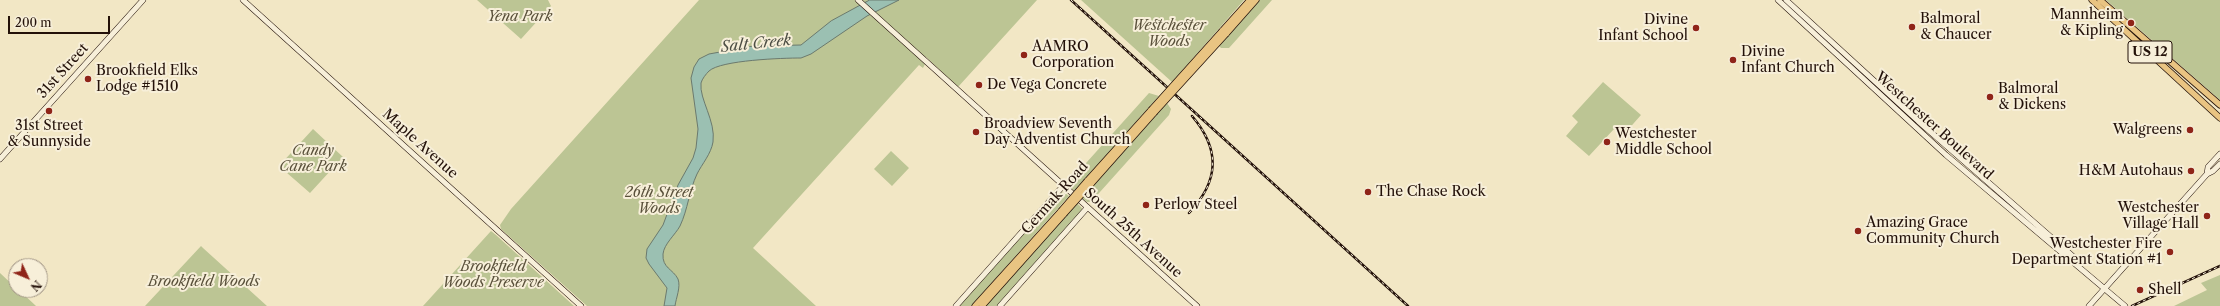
<!DOCTYPE html>
<style>
body{margin:0}
#map{position:relative;width:2220px;height:306px;overflow:hidden;background:#f2e7c5;font-family:"Libre Caslon Text",serif}
canvas{display:block}
.north{position:absolute;left:8px;top:258px;width:40px;height:40px;box-sizing:border-box;background:#f7efd9;border:1px solid #a29686;border-radius:50%;rotate:134deg;font-size:11px;font-weight:700;line-height:16px;text-align:center;color:#231109}
.north::after{content:'';display:block;margin:auto;width:14px;height:18px;background:#8f2418;clip-path:polygon(50% 0,100% 100%,50% 72%,0 100%)}
.scale{position:absolute;left:8px;top:16px;width:102px;height:18px;box-sizing:border-box;border:2px solid #231109;border-top:0;padding-left:5px;font-size:12px;line-height:14px;white-space:nowrap;color:#231109;-webkit-text-stroke:3px #f7efd9;paint-order:stroke}
</style>
<div id="map">
<canvas width="2220" height="306"></canvas>
<div class="north">N</div>
<div class="scale">200 m</div>
</div>
<script>
const ctx = document.querySelector('canvas').getContext('2d');
ctx.lineJoin = 'round';
function paint(path, color) {
  ctx.fillStyle = color;
  ctx.fill(path, 'evenodd');
}
function stroke(path, color, width, dash) {
  ctx.strokeStyle = color;
  ctx.lineWidth = width;
  ctx.lineCap = dash ? 'butt' : 'round';
  ctx.setLineDash(dash || []);
  ctx.stroke(path);
}
function drawText(font, color, halo, rows, align = 'center') {
  ctx.font = font + ' "Libre Caslon Text",serif';
  ctx.lineWidth = 4;
  ctx.setLineDash([]);
  ctx.textBaseline = 'middle';
  ctx.strokeStyle = halo;
  ctx.fillStyle = color;
  for (const [text, x, y, turn = 0] of rows) {
    ctx.save();
    ctx.translate(x, y);
    ctx.rotate((+turn || 0) * Math.PI / 180);
    ctx.textAlign = isNaN(turn) ? turn : align;
    if (halo) ctx.strokeText(text, 0, 0);
    ctx.fillText(text, 0, 0);
    ctx.restore();
  }
}
paint(new Path2D(`
 M477,0h71l3,6 -30,33z
 M699,0h338l-79,87 -32,-30 -4,4 3,3 -2,4 -4,-3 -166,183 63,58h-229l-86,-77 -1,-4 11,-16z
 M1081,0h163l-72,82z
 M1260,0h12l-43,48h-8l-2,-2z
 M2106,0h114v100z
 M1603,82l38,33 -15,17 -12,-3 -25,27 -23,-20 12,-14 -6,-6z
 M1149,93l10,3 -85,95 -5,-6v-3z
 M1167,103l4,6 -2,6 -78,87h-4l-5,-4z
 M313,129l30,28 -33,36 -31,-27z
 M891,151l18,17 -17,18 -18,-17z
 M1060,192l5,1 4,3 -98,110h-13z
 M1077,203l5,5v4l-85,94h-12z
 M491,231l5,4 78,71h-151z
 M201,246l2,2 64,58h-122z
 M0,273l16,15v2h3l17,16h-36z
 M2220,275v31h-46l33,-16 -6,-7z`), '#bcc594');
const water = new Path2D(`
 M870,0h29l-32,16 -56,38 -10,4c-18,0 -80,2 -92,13 -3,3 -7,8 -8,12 -2,16 15,38 12,59 -2,12 -11,22 -16,32 -8,17 -9,35 -17,52 -5,9 -16,18 -17,28 -1,14 10,15 15,25 3,8 -2,19 -3,27h-11l3,-18 -18,-24 -3,-6 1,-9 16,-24 15,-40 15,-27 3,-10 2,-19 -7,-51 3,-11 5,-8 10,-5 44,-8 48,-1 30,-24z`);
paint(water, '#9bc0b2');
stroke(water, '#6b7a6e', 1);
const secondary = new Path2D(`
 M243,0l338,306
 M858,0l339,306
 M1778,0l168,155 179,151
 M1786,0l132,121 150,131 9,8 1,4
 M0,159l143,-159
 M2207,174l1,-7 12,-13
 M956,306l107,-120
 M1000,306l87,-98
 M2089,306l118,-132 6,-3 7,-7`);
const primary = new Path2D(`
 M2092,0l128,118
 M2100,0l120,105
 M1222,31l28,-31
 M1226,34l30,-34
 M1087,181l64,-71
 M1091,184l63,-71
 M975,306l86,-95
 M982,306l82,-92`);
stroke(secondary, '#231109', 6);
stroke(primary, '#231109', 7);
stroke(secondary, '#f7efd9', 5);
stroke(primary, '#e9c482', 5.5);
const rail = new Path2D(`
 M1071,0l337,306
 M1189,213c30,-32 32,-63 3,-97
 M2132,306l88,-40`);
stroke(rail, '#231109', 2.5);
stroke(rail, '#f7efd9', 1, [3]);
const primaryBridge = new Path2D(`
 M1151,110l71,-79
 M1154,113l72,-79
 M1061,211l26,-30
 M1064,214l27,-30`);
stroke(primaryBridge, '#231109', 7, []);
stroke(primaryBridge, '#e9c482', 5.5);
for (const [x, y, r, color] of [
 [2131,23,4,"#8f2418"],
 [1912,27,4,"#8f2418"],
 [1696,28,4,"#8f2418"],
 [1024,55,4,"#8f2418"],
 [1733,60,4,"#8f2418"],
 [88,79,4,"#8f2418"],
 [979,85,4,"#8f2418"],
 [1990,97,4,"#8f2418"],
 [49,111,4,"#8f2418"],
 [2190,130,4,"#8f2418"],
 [976,132,4,"#8f2418"],
 [1607,142,4,"#8f2418"],
 [2191,171,4,"#8f2418"],
 [1368,192,4,"#8f2418"],
 [1146,205,4,"#8f2418"],
 [2207,216,4,"#8f2418"],
 [1858,231,4,"#8f2418"],
 [2170,252,4,"#8f2418"],
 [2140,290,4,"#8f2418"]
]) {
  const dot = new Path2D();
  dot.arc(x, y, r, 0, 2 * Math.PI);
  ctx.fillStyle = color;
  ctx.fill(dot);
  stroke(dot, '#f7efd9', 1.5);
}
for (const [x, y, w] of [
 [2150,52,44]
]) {
  const box = new Path2D();
  box.roundRect(x - w / 2, y - 11, w, 22, 3);
  ctx.fillStyle = '#f7efd9';
  ctx.fill(box);
  stroke(box, '#231109', 1);
}
drawText('bold 13px', '#231109', null, [
 ["US 12",2150,52]
]);
drawText('14px', '#231109', '#f7efd9', [
 ["Mannheim",2123,15,"right"],
 ["& Kipling",2123,31,"right"],
 ["Balmoral",1920,19],
 ["& Chaucer",1920,35],
 ["Divine",1688,20,"right"],
 ["Infant School",1688,36,"right"],
 ["AAMRO",1032,47],
 ["Corporation",1032,63],
 ["Divine",1741,52],
 ["Infant Church",1741,68],
 ["Brookfield Elks",96,71],
 ["Lodge #1510",96,87],
 ["De Vega Concrete",987,85],
 ["Balmoral",1998,89],
 ["& Dickens",1998,105],
 ["Broadview Seventh",984,124],
 ["Day Adventist Church",984,140],
 ["31st Street",49,126,"center"],
 ["& Sunnyside",49,142,"center"],
 ["Walgreens",2182,130,"right"],
 ["Westchester",1615,134],
 ["Middle School",1615,150],
 ["H&M Autohaus",2183,171,"right"],
 ["The Chase Rock",1376,192],
 ["Perlow Steel",1154,205],
 ["Westchester",2199,208,"right"],
 ["Village Hall",2199,224,"right"],
 ["Amazing Grace",1866,223],
 ["Community Church",1866,239],
 ["Westchester Fire",2162,244,"right"],
 ["Department Station #1",2162,260,"right"],
 ["Shell",2148,290]
], 'left');
drawText('italic 14px', '#59503a', '#f7efd9', [
 ["Yena Park",520,17],
 ["Westchester",1169,26],
 ["Woods",1169,42],
 ["Candy",313,151],
 ["Cane Park",313,167],
 ["26th Street",659,193],
 ["Woods",659,209],
 ["Brookfield",493,267],
 ["Woods Preserve",493,283],
 ["Brookfield Woods",204,282]
]);
drawText('14px', '#231109', '#f7efd9', [
 ["31st Street",63,71,-48],
 ["Westchester Boulevard",1934,126,42],
 ["Maple Avenue",420,144,42],
 ["Cermak Road",1055,198,-48],
 ["South 25th Avenue",1133,233,42]
]);
drawText('italic 15px', '#4d4e44', '#f7efd9', [
 ["Salt Creek",756,44,-6]
]);
</script>
